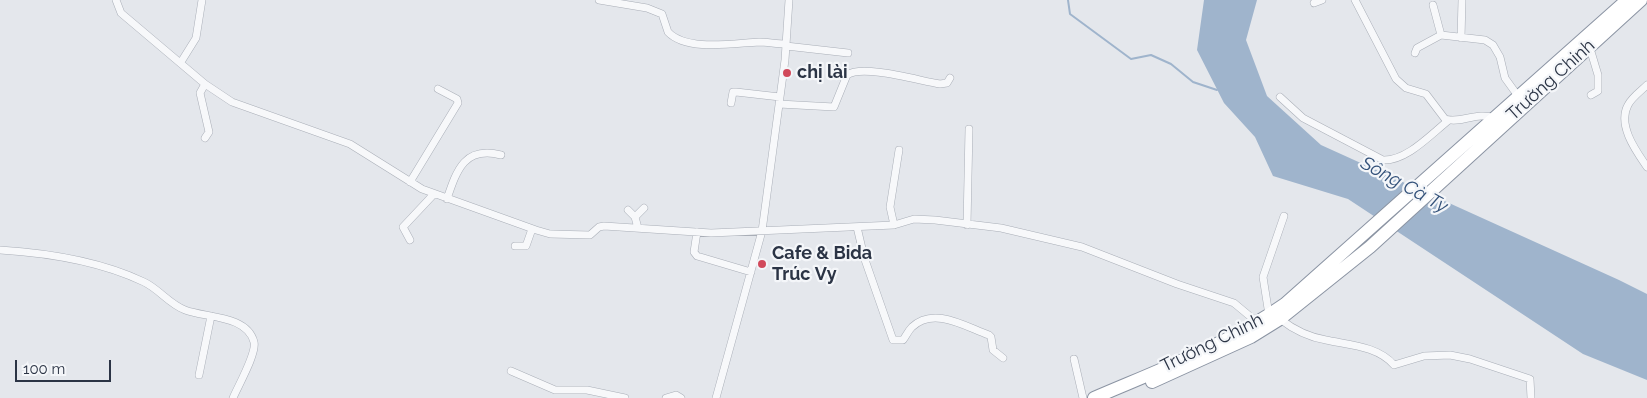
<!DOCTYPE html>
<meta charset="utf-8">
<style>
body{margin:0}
#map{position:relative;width:1647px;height:398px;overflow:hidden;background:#e4e7ec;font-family:Raleway,sans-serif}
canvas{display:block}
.scale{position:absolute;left:15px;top:360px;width:96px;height:22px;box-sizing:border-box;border:2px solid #2b3445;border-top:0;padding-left:6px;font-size:15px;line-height:18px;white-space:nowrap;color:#2b3445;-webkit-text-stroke:4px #f4f6f9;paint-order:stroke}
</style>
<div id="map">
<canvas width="1647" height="398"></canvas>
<div class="scale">100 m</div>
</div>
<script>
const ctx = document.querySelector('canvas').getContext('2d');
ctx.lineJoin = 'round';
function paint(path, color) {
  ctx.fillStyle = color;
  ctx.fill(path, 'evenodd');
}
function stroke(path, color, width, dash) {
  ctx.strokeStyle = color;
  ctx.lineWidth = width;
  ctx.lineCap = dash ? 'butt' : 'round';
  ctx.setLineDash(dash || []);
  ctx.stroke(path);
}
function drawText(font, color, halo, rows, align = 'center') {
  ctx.font = font + ' Raleway,sans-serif';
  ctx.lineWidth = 4.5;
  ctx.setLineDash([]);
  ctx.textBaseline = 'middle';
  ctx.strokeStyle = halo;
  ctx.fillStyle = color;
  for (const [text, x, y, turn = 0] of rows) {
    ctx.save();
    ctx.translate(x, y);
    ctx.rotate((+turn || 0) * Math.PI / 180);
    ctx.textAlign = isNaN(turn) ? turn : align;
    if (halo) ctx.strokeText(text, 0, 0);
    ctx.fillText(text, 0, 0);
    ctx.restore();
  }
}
paint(new Path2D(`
 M1204,0h53l-11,40 21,56 54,49 298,135 28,14v86l-64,-26 -235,-155 -75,-23 -18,-39 -31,-34 -27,-53z`), '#9fb4cc');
stroke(new Path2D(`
 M1068,0l2,14 61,45 20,-4 20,9 22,18 24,8`), '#9fb4cc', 2);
const street = new Path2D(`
 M116,0l5,13 84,71 27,18 118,42 72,45 114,41 14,4 40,1 9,-8 5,-1 107,7 183,-8 20,-6 21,1 66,8 81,19 95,37 57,19 24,20
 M599,0l48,8 15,6 6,18c19,20 67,11 91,10 8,0 18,2 27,2
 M1355,0l41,79 10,9 20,6 19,25c17,5 32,-8 49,-1
 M1314,3l8,-3
 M1433,5l8,30 44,5 8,5 7,12 5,21 13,18
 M1461,38l1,-38
 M1589,45l9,30v16l-7,4
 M786,46l62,7
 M1415,53l2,-5 24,-13
 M181,62l15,-24 6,-38
 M1647,85c-6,6 -15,12 -19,20 -11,20 8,46 19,62
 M1280,97l23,21 80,42c24,1 48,-26 66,-40
 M731,103l2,-11h3l44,5
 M779,104l55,3 13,-32c16,-11 73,6 93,9l7,-1 3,-5
 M205,138l4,-6 -9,-39 5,-9
 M410,182l48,-79 -1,-4 -19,-10
 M447,199c10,-30 18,-53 54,-44
 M628,210l7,7 3,11
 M635,217l9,-9
 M894,225l-4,-18 9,-57
 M967,225l2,-96
 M857,227l7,30 29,83h10c3,-4 5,-9 9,-13 22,-21 54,0 77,8l2,2 2,13 10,8
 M697,232l-3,20 3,4 54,16
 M410,240l-7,-13 31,-33
 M515,246h11l6,-17
 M0,250c48,3 100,11 144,32 15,7 25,22 41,28 21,8 62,5 69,32 3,11 -16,44 -21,56
 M1269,315l-6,-38 21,-61
 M1280,319c14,11 28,18 46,21 23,5 52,6 68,25l30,-9 26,-1 20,4 60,20 1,19
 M1074,359l9,39
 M511,371l44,19h32l38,8
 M199,375l12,-59
 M666,398l10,-3 5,3
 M716,398l46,-167 23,-171 4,-60`);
const highway = new Path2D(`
 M1152,382l99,-45 29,-18 90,-72 271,-247
 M1094,398c65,-28 133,-53 191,-94l342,-304`);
stroke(street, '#a9aeb7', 8);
stroke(highway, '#8b94a3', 14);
stroke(street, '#f7f8fa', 7);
stroke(highway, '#fff', 12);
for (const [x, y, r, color] of [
 [787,73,5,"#d1495b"],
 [762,264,5,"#d1495b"]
]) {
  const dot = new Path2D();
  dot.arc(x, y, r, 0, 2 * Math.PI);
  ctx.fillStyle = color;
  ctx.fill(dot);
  stroke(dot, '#f4f6f9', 2);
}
drawText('bold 18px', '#2b3445', '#f4f6f9', [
 ["chị lài",797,73],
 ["Cafe & Bida",772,254],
 ["Trúc Vy",772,275]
], 'left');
drawText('18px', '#2b3445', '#f4f6f9', [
 ["Trường Chinh",1551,80,-42],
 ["Trường Chinh",1212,343,-26]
]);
drawText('italic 19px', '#34527a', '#f4f6f9', [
 ["Sông Cà Ty",1404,185,29]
]);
</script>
